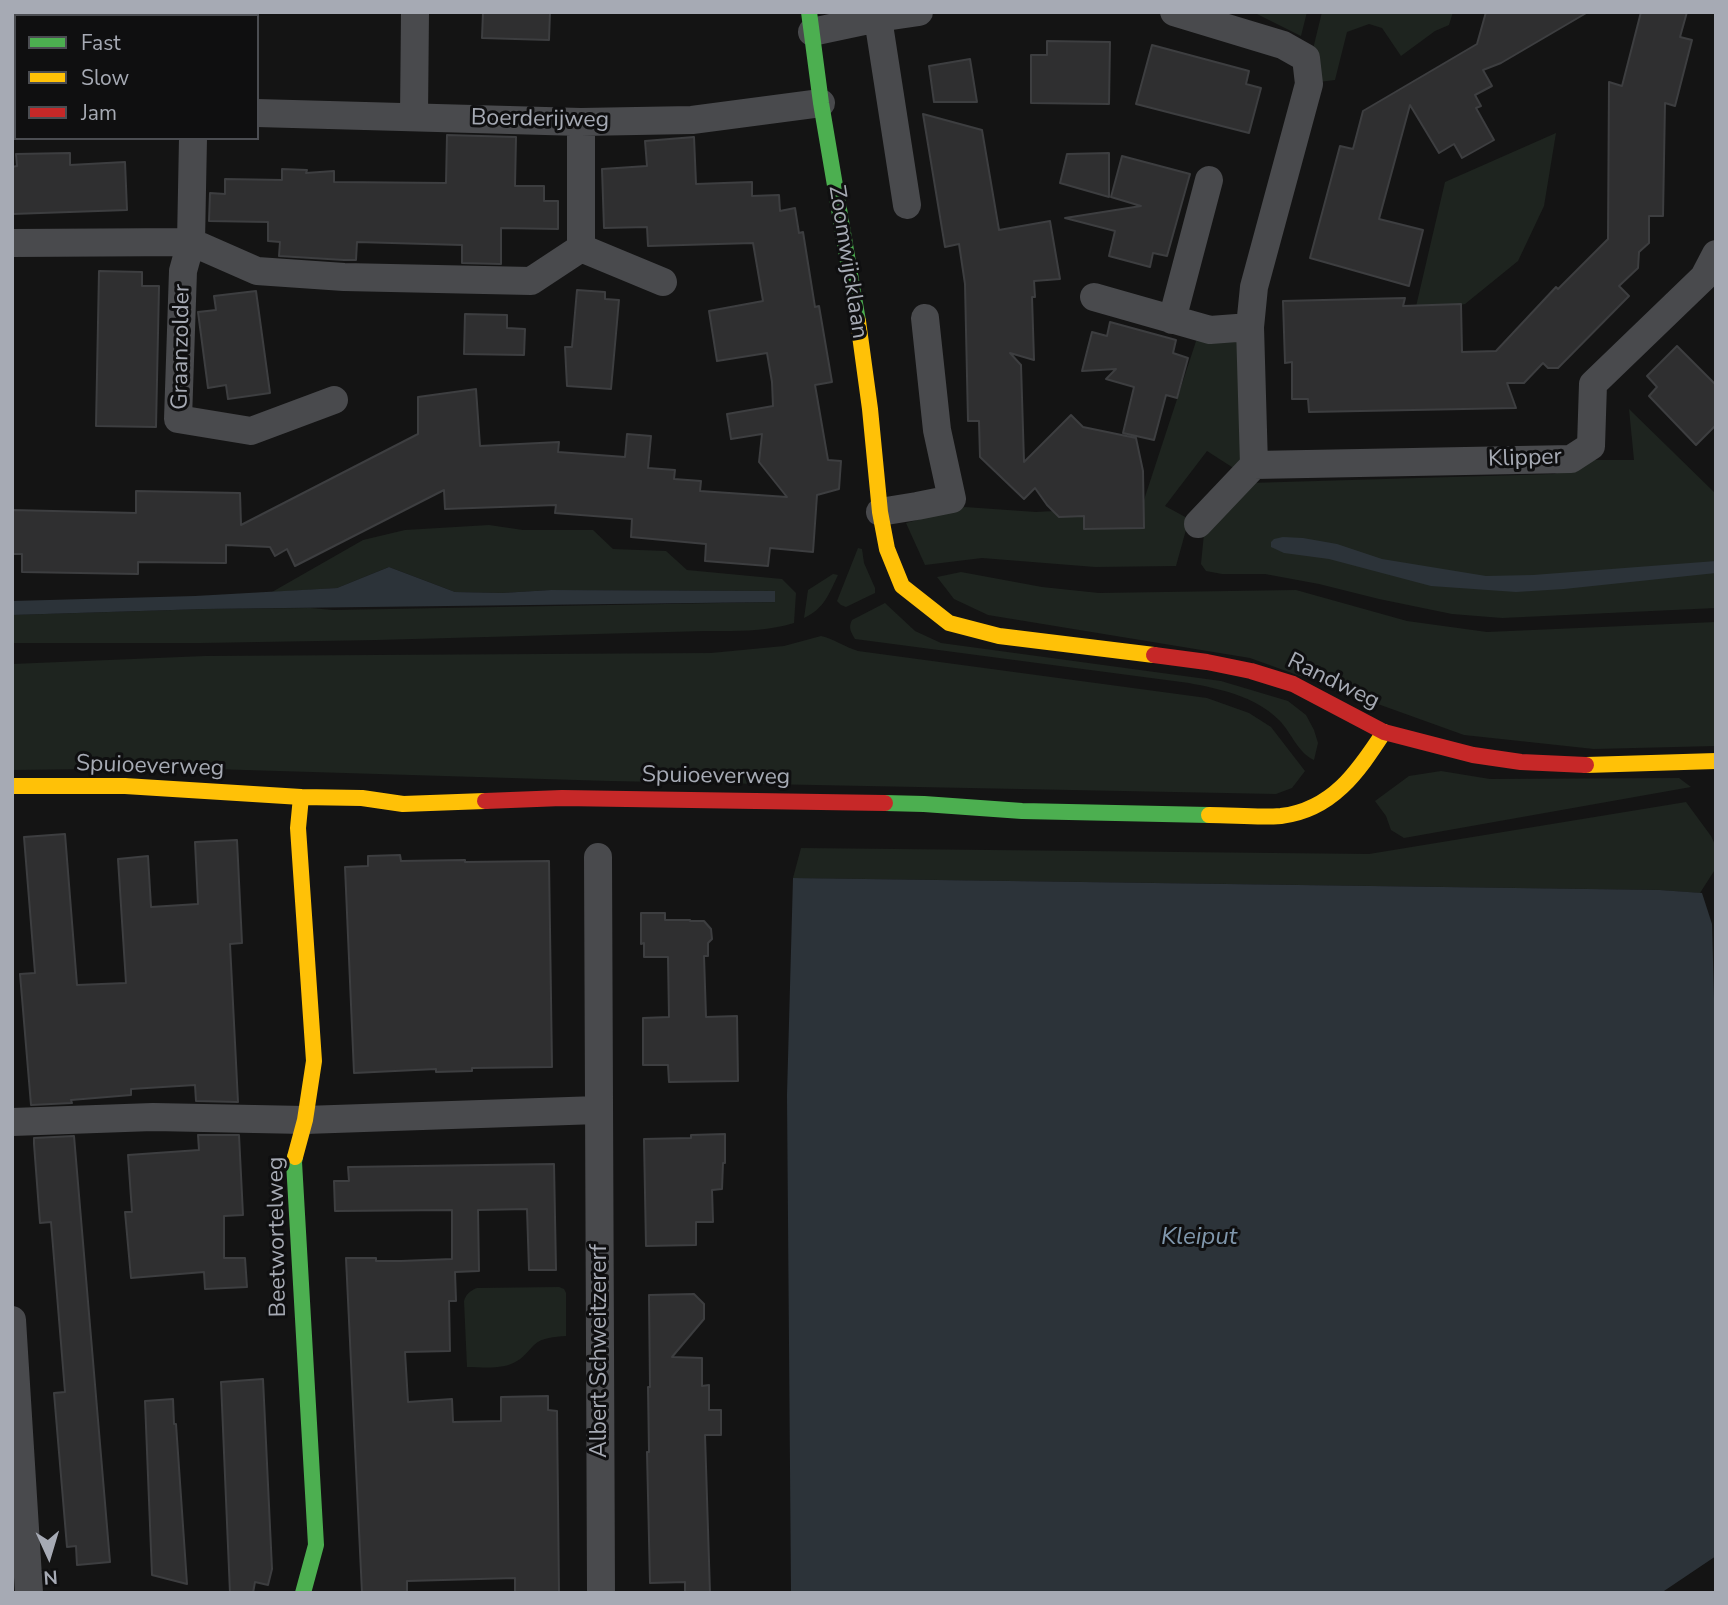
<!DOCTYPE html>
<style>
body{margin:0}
#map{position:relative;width:1728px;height:1605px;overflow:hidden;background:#141414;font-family:"Nunito Sans",sans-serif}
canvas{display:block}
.frame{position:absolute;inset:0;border:14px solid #a6aab4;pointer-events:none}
.legend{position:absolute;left:14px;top:14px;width:245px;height:126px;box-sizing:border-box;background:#0f0f10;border:2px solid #4b4d52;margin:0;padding:9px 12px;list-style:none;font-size:21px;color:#a6aab4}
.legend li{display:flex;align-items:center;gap:14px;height:35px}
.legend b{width:35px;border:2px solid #4b4d52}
.north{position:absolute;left:14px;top:1521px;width:70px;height:70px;-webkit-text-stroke:5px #0f0f10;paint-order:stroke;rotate:176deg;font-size:19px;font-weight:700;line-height:28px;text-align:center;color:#a6aab4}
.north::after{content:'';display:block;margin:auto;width:24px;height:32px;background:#a6aab4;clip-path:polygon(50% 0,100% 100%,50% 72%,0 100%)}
</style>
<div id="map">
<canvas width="1728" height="1605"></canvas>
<div class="frame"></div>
<ul class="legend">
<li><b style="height:9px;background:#4caf50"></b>Fast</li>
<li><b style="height:9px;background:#ffc107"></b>Slow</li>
<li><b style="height:9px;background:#c62828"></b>Jam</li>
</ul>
<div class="north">N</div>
</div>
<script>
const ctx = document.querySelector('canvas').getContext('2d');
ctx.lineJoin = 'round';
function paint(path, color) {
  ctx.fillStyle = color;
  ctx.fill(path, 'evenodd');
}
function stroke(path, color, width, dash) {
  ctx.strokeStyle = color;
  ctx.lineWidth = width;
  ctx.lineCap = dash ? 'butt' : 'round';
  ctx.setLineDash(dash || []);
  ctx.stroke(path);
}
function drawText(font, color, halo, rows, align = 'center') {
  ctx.font = font + ' "Nunito Sans",sans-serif';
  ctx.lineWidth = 6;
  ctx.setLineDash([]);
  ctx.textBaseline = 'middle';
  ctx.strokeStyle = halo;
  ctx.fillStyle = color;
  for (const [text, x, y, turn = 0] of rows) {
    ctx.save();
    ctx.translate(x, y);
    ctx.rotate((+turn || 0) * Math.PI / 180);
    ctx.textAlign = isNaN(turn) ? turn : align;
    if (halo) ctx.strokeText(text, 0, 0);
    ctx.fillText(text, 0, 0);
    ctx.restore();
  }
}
paint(new Path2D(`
 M1257,12h50l-6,24 -44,-22z
 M1322,12h131l-4,13 -14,6 -34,25 -19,-28 -13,-4 -22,8 -12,48 -16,2 -6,-33z
 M1556,133l-12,73 -26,55 -53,43 -51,11 31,-133z
 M1200,329l41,10 2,119 -8,11 -28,-18 -42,55 24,13 -13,47 -81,1 -113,-9 -57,7 -19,-42 59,-16 71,5 106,-6z
 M1629,409l87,85v114l-214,10 -50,-4 -73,-15 -60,-15 -54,-10h-43l-16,-3 -5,-7 3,-30 45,-51 305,-9 38,-14h42z
 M489,525l34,5h70l20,19 53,2 21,19 95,9 14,14 -2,30c-29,9 -59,8 -89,8l-328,9 -176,3h-189v-28l192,-6 107,-1 22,2 442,-8v-11l-224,-1 -49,3 -47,-1 -66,-25 -52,21 -65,4 91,-52 42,-10z
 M858,548l4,1 2,14 11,25v5l-29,14 -5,-2 -4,-4z
 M961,572l81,15 57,6 197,-3 111,31 80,11 229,-10v124l-122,3 -130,-14 -214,-77 -262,-43 -34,-16 -17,-22z
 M833,574l5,1c-9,19 -14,34 -34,43l4,-28z
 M885,603l30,28 26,12 280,38 67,20 18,14 8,15 4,13 -4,17c-16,-7 -23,-28 -35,-40 -24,-24 -59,-31 -90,-37l-334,-44c-4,-7 -7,-11 -3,-19z
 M821,636c13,3 24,11 37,15l349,47 42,15 22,14 34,44 -13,17 -16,6 -666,-13 -431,-13 -167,2v-106l193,-8 506,-3 73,-7z
 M1441,771l49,8 189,-1 12,9 -287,51 -13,-8 -5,-14 -11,-15 34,-25z
 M1686,802l25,34 5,11v21l-16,25 -40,-3 -867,-12 8,-30 568,6z
 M559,1287l5,2 2,4v43c-12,1 -23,1 -32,9 -6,6 -10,12 -17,16 -14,9 -34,6 -50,6l-3,-66c2,-7 7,-11 13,-13z`), '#1e241f');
paint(new Path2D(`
 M1283,537l20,1 34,6 45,15 104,17 47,-1 183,-14v12l-152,16 -48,3 -85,-6 -102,-27 -45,-6 -13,-6v-5l3,-3z
 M389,567l66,25 47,1 49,-3 224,1v11l-571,7 -192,6v-14l183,-5 142,-8z
 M793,878l867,12 42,3 10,31 4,148v484l-55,37h-870l-4,-498z`), '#2c3339');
const building = new Path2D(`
 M483,12h67l-1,28 -67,-2z
 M1486,12h102l-87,51 -18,7 9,16 -17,9 6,11 -5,2 18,32 -32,18 -8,-14 -15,9 -29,-48 -31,114 44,11 -14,56 -99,-28 30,-112 13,3 10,-38 114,-67z
 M1641,12h46l-7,25 12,3 -17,66 -10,-3 -2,113h-14v27l-10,9 -1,16 -19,18 10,10 -71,72h-10l-5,-5 -19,20h-17l9,25 -207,4 -1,-13h-16v-37l-7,1 -2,-62 122,-3 -2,8 58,-2 1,48 34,-1 60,-64 2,2 50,-50 1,-157 13,4z
 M1047,41l63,1 -1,62 -78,-1v-48h16z
 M1152,45l97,26 -3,13 15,4 -12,45 -113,-29z
 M970,59l7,43h-43l-5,-36z
 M923,114l59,16 17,100 51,-9 10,58 -26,2 1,16h-3l2,63 -24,-7 11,12 3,97 47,-47 12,12 53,11 7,33 1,57 -60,1v-13l-25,1 -12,-12 -12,-17 -11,11 -44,-42 -1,-36h-11l-3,-137 -6,-40 -14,3z
 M447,135l69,2 -1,49h29v15h14v28l-57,-1v36l-39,-1v-18l-105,-3 -1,18h-12l-65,-4 1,-14 -12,-1v-19l-59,-1 1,-28 15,1v-15l57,1v-11l25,1 -1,3 28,-2v11l112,1z
 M694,137l2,47 56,-2v14l27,-1 1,16 15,-3 4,25 4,-1 12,75 4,-1 13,76 -17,3 13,75 13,1 -2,28 -22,6 -4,57 -43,-4 -2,18 -63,-5 1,-17 -75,-7 1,-18 -77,-6 1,-8 -111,4 -1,-19 -149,76 -8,-17 -12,7 -5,-9 -44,-2v18l-88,-1v12l-116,-2v-18h-10v-44l124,3v-22l104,2 1,32 177,-91v-37l58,-8 4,57 79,-4 -1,10 67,5 2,-23 24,2 -3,32 27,2 -1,9 27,2 -1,10 87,6 -28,-35 3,-28 -31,5 -4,-25 46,-8 -1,-24 -5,-29 -50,8 -8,-50 54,-10 -10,-58 -105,3 -1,-19 -43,1 -2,-59 45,-3 -2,-25z
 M70,153v12l55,-3 2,48 -115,4v-47l5,-1 -1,-12z
 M1109,153v44l-49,-14 7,-29z
 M1122,156l68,18 -23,82 -14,-3 -3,14 -41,-11 6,-25 -50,-13 76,-12 -30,-9z
 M99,271l43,1v14h17l-3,141 -60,-1z
 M577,290l28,2v7l14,1 -8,89 -44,-3 -2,-39h7z
 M256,291l14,102 -42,6 -2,-14 -18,3 -10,-76 18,-2 -2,-14z
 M465,314l42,1v13l18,1 -1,26 -60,-1z
 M1110,322l66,18 -3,13 15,5 -11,40 -11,-3 -12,45 -31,-7 11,-46 -28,-8 10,-10 -34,2 10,-39 15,4z
 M1677,346l39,39v40l-20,20 -47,-49 8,-9 -10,-11z
 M65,834l12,151 49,-2 -8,-124 30,-3 3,51 47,-3 -3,-62 42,-2 5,103 -12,1 8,158 -42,-1 -1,-16 -64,4v6l-60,5 1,3 -41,2 -11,-131 15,-1 -11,-136z
 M400,855l1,6 64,-1v2l84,-1 3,206 -80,1v3l-36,1v-3l-82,4 -9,-206 23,-1v-10z
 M641,913h24v7h25v1h14l7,8 1,10 -4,4v13h-4l2,61 31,-1 1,65 -69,1 -1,-17h-25v-47l26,-1 -1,-60h-24v-14l-3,1z
 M725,1134v29h-2l-1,26 -10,1 1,32h-17v23l-50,1 -2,-107 47,-1v-3z
 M198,1135h41l4,80 -19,1v42h21l2,29 -42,2 -1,-17 -73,6 -6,-66h7l-4,-57 71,-5z
 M74,1136l36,426 -33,3 -1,-19 -9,1 -13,-154 11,-1 -14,-170 -11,1 -6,-79v-6z
 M554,1164l2,106h-27l-2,-61 -49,1 1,61 -24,1 1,29h-7l1,50 -45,1 3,50 44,-3 1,23 48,-1v-24l47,-1v14l9,1 2,182h-44v-15l-108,3v12h-45l-16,-335h30v3h25l51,-2v-49l-117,1 -1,-30h15l-1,-14z
 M694,1294l10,10v15l-32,38 30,1v28l7,-1v25h12v25h-16l5,158h-25v-11l-35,1 -3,-131h2l-1,-65h2l-1,-92z
 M263,1379l9,190 -4,16 -13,-3 -2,11h-23l-9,-211z
 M173,1399l1,25h2l11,160 -35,-9 -7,-174z`);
paint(building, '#2f2f30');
stroke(building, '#3d3e40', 2);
stroke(new Path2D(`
 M58,12l1,4
 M877,12l30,193
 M1174,12l109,33 23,13 3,26 -55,203 -4,40 4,138
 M812,32l66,-14 41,-6
 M257,113l324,9 111,-2 129,-17
 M414,116l1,-104
 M193,138l-2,104 -8,29 -5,148 73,12 83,-31
 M12,243l179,-1 66,29 87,6 187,4 50,-33 82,34
 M581,248v-126
 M1094,297l116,33 40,-3
 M1172,320l37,-140
 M880,512l37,-6 35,-7 -15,-69 -12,-112
 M1198,524l56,-59 317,-6 20,-13 2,-62 111,-107 12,-23
 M598,857l3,736
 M12,1122l141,-5 152,3 293,-10
 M12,1320l17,273`), '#494a4d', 28);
stroke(new Path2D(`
 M809,12l12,91 37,218
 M885,803l39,1 98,7 187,4
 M295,1157l-1,5 22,383 -13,48`), '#4caf50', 16);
stroke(new Path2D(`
 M858,321l12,88 10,103 7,37 15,37 47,37 50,13 155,19
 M1586,765l130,-4
 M12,786h113l176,11 61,1 41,6 82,-3
 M1209,815c24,0 49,3 72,1 51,-6 77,-44 103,-84
 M295,1157l10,-37 9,-59 -16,-233 3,-31`), '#ffc107', 16);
stroke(new Path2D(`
 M1154,655l53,7 44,9 42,13 91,48 89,23 48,7 65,3
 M485,801l77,-3 323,5`), '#c62828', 16);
drawText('23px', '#a6aab4', '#0f0f10', [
 ["Boerderijweg",540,120,1],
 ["Zoomwijcklaan",847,262,81],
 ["Graanzolder",182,347,-89],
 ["Klipper",1525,459,-2],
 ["Randweg",1333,682,26],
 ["Spuioeverweg",150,767,2],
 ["Spuioeverweg",716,777,1],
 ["Beetwortelweg",278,1237,-91],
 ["Albert Schweitzererf",600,1351,-90]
]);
drawText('italic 24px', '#8097ac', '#0f0f10', [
 ["Kleiput",1199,1238]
]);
</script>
